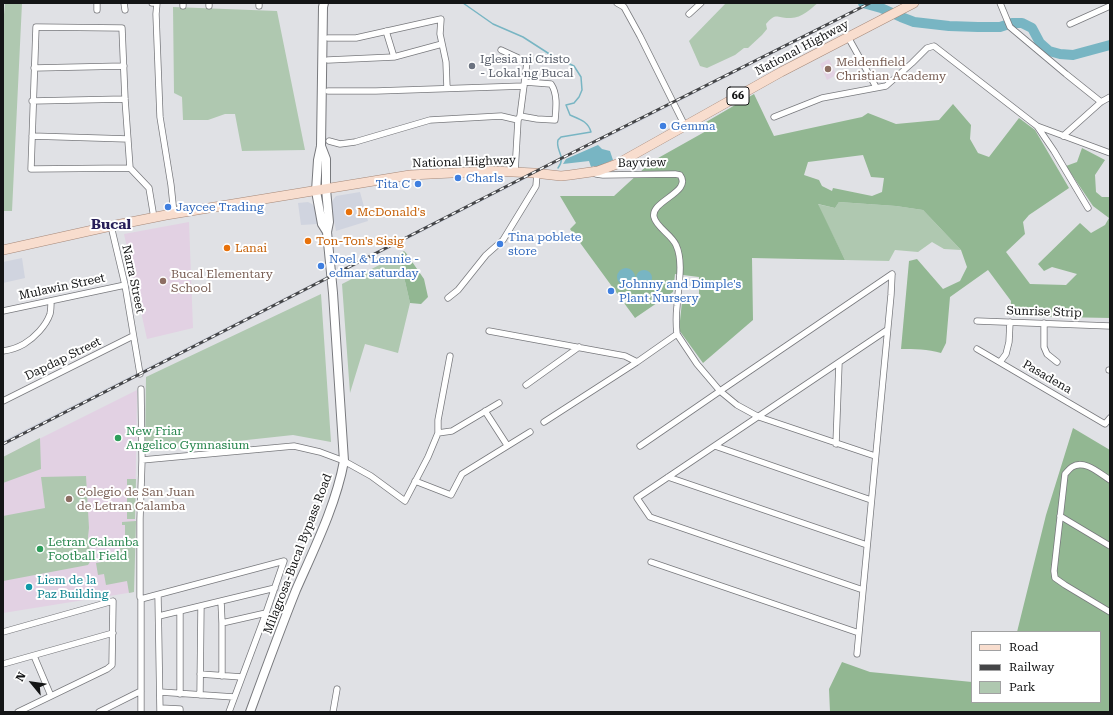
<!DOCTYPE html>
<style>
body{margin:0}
#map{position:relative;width:1113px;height:715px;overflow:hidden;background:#e0e1e5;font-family:"Roboto Serif",serif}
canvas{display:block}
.frame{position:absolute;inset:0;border:4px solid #141516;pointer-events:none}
.legend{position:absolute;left:971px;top:631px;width:130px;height:72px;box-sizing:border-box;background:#fff;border:1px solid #a1a1a2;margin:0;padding:5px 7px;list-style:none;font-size:12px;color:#141516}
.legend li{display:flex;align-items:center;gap:8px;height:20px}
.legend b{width:20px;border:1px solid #a1a1a2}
.north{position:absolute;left:12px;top:663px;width:40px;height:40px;-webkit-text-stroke:3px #fff;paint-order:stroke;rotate:299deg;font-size:11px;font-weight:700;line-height:16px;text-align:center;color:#141516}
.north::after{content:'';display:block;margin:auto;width:14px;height:18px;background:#141516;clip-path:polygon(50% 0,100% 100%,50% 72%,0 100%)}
</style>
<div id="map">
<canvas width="1113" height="715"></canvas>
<div class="frame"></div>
<ul class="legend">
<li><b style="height:5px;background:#f8ddce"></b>Road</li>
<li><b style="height:5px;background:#444547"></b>Railway</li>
<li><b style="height:11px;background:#afc8b0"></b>Park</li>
</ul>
<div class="north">N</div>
</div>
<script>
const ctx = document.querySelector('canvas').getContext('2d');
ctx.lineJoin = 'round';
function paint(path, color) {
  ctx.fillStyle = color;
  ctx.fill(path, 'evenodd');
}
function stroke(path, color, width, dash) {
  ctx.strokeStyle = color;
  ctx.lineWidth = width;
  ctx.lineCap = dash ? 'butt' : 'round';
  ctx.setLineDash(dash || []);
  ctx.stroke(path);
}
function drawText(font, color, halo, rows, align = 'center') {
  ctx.font = font + ' "Roboto Serif",serif';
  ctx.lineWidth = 4;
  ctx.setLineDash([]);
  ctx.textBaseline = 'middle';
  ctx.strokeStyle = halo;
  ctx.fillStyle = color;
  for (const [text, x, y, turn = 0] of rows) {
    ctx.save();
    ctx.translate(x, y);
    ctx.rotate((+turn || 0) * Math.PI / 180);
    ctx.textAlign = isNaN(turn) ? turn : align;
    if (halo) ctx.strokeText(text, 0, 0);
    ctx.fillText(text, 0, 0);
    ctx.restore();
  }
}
paint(new Path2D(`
 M858,7l6,1 -265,134 -2,-3z
 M559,158l2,3 -558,285v-5z
 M360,192l8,29 -32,10 -5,-27 2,-4 3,-4z
 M308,202l4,2 3,4 3,16 -17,1 -3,-22z
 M22,258l3,20 -22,5v-21z`), '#d0d4df');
paint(new Path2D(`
 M829,59l7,16 -9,5 -7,-16z
 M189,222l4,106 -46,11 -23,-105z
 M137,390l-3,202 -131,21v-156z`), '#e2d1e3');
paint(new Path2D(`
 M5,3h17l-10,208h-9v-185z
 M726,3h92c-8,6 -16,15 -27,15 -14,1 -14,-7 -25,6l1,5 -5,6 -14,13h-4l-9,7 -28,13 -7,-2 -11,-25z
 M173,7l104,4 28,139 -63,1 -7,-37h-10l-17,6h-25l-1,-23 -8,-4z
 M839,202l57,4 27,4 38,40 -17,-1 -12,-7 -14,10 -23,-2 -6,11 -44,-1 -28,-56 18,4z
 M399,255l11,48 -12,50 -33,-9 -15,49 -8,-109z
 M321,294l10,148 -38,-7 -148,16 1,-74z
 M40,438l1,31 -38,14v-26z
 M86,476l3,52 -1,9 3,23 -3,5 -85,16v-65l42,-8 -4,-31z
 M127,479h9l-1,40h-8z
 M136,521l-2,71 -5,1 -2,-12 -21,4 -2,-11 -6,1 -2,-12 23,-4c-1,-6 0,-12 6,-15v-19h-3v-3z`), '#afc8b0');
paint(new Path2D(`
 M754,94l20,42 88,-19 6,-4 28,11 43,-4 14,-16 18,21 -1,14 8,14 11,4 30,-39 16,12 34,58 -40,27 -6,7 2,12 -19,18 24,32 36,1 11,-11 -25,-7 -8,4 -6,-7 42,-41 11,10 14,-8 4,-7 -16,-12 -27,-40 11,-4 5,-14 23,12 -10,15 1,17 6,5h8v121l-100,-2 1,-15 -23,-31 -38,27 -4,46 -5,10c-13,-4 -27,-4 -40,-4l8,-88 8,-2 26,30 17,-8 7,-14 -6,-17 -38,-40 -27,-4 -57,-4 -4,6 -17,-4 27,56 -93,-2 1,62 -50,43 -24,-33 3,-28 17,-4v-21l-24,-3 -2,18 -38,26 -65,-89 6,-6 -16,-27h54l37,-34 57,-32 -2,-8zM863,155l8,22 13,1 -2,14 -10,4 -39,-8 -1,3 -10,-5 -3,-6 -15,-5 4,-13z
 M404,251l2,2 18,26 4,18 -7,7 -11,-1 -11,-48z
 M1073,428l37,22v262h-280l-1,-23 13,-27 28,10 102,10v20h128v-70h-83l29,-117z`), '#92b792');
paint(new Path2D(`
 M598,145l4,4 8,2 3,9 -18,8 -1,-2 -3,1 -2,-6 -26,3 3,-5z
 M617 277a9 9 0 1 1 18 0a9 9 0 1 1-18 0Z
 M636 278a8 8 0 1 1 16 0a8 8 0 1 1-16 0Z`), '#78b5c3');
stroke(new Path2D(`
 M448,3h15l30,21 30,13 28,18 23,11 7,11 1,13 -3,7 -5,6 -8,2 4,10c9,4 18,6 21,17l-30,5 -3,3c-3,11 9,16 0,28`), '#78b5c3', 1.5);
stroke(new Path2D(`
 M863,3l18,5 20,9 13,5 35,4 29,1h22l12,-4h10l10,5 8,15 9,8 11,3 13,1 37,-10`), '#78b5c3', 10);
const street = new Path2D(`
 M97,3v7
 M124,3l1,7
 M152,3h5l-1,11 4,103 11,68 3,29
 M183,3v3
 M209,3v3
 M259,3v3
 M617,3l7,4 16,29 45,90
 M1000,3l10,24 56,47 35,28
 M689,14l12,-11
 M1070,24l40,-18
 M386,31l8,26
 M848,37l28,50
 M328,38h28l85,-19 -1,15 6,28 1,26
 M501,50l26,12 -7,54 -2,4 -3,52
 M328,60l66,-3 48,-13
 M34,68l90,-2
 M328,91h48l148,-5
 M32,101l93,-2
 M520,116l17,3 18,1c1,-11 3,-26 -4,-36l-26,-2
 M774,117l48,-19 64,-12 26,-23 15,-15 7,-2 103,80 73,27
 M1037,126l17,25 34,57
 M32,136l96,3
 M1063,136l38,-34 9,-5
 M329,141l11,3 15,-2 75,-22 71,-4 17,4
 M130,168l-99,1 5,-142 86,1 3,71 5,69 19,20 5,30
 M596,174l7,1 72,-1 5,1c13,17 -30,26 -26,42 2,10 18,18 22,28 8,17 2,43 1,61 -1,9 -1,19 0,28
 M111,226l14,59 15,89
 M448,298l10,-8 28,-35 17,-15 33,-54 1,-13
 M3,311l122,-26
 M977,321l133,5
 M1044,323v24l3,7 10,8
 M489,331l136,25 12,6
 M677,334l20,30 23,27 17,14 22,12 116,39
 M977,349l128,75 5,-6
 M3,351c7,-1 14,-3 21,-7 10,-6 22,-18 26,-30 1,-4 1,-9 1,-13
 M1000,362l6,-8 3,-12 1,-20
 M1109,370h1
 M526,385l53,-38
 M3,401l130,-65
 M485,411l22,34
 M544,422l93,-60 40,-28
 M438,433v-13l12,-64
 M836,444l3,-81
 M640,446l80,-55 172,-117
 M715,446l156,54
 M142,460l152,-14 26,6 24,9 27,15 34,25 23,-44 10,-24 14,-2 47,-28
 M668,477l199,68
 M1110,480c-11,-7 -26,-21 -38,-13 -3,2 -5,5 -7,7l-11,97 1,7 10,7 45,27
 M415,481l36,14 11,-21 68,-42
 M1060,516l50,30
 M651,562l208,71
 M863,590l-213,-73 -13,-19 250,-168
 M158,595l2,117
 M140,597v-78l2,-59 -1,-71
 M221,601l1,22v53
 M180,611v83
 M159,616l116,-28
 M222,623l44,-10
 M3,632l110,-31 -1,64 -5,4 -89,43
 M857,654l34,-359 1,-21
 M34,656l17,40
 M3,664l110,-31
 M200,674l42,3
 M160,692l74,5
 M200,695l1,-89
 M160,708l20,1v3
 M99,712l42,-21
 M141,712v-113l143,-38
 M229,712l37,-99 18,-52
 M333,712l4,-23`);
const secondary = new Path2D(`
 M324,3l-1,4 -2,139 -3,14 -2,31 6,33 5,8
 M250,712c15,-41 30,-82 46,-122 18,-41 40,-85 48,-129l-11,-168 -6,-61 2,-10 -3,-33v-30l-5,-13`);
const primary = new Path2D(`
 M3,250l108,-24 55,-11 244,-40 83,-4 41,2 27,3 9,-1 28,-4 19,-7 164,-92 133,-69`);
stroke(street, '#78797d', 7);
stroke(secondary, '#78797d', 10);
stroke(primary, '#a58879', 10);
stroke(street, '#fff', 5.5);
stroke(secondary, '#fff', 8);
stroke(primary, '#f8ddce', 9);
const rail = new Path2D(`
 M3,444l557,-285 310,-156`);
stroke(rail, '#444547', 3);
stroke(rail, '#fff', 1.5, [4.5]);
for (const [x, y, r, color] of [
 [472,66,4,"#6b7280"],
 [828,69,4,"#8d6e63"],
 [663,126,4,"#3f7fe0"],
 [458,178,4,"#3f7fe0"],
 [418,184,4,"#3f7fe0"],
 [168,207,4,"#3f7fe0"],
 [349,212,4,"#e8710a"],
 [308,241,4,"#e8710a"],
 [500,244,4,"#3f7fe0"],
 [227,248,4,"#e8710a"],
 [321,266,4,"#3f7fe0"],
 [163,281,4,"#8d6e63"],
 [611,291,4,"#3f7fe0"],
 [118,438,4,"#2e9e5b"],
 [69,499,4,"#8d6e63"],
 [40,549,4,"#2e9e5b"],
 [29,587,4,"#0f9aa8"]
]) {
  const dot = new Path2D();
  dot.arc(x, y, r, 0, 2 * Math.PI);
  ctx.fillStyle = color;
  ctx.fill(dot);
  stroke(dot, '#fff', 1.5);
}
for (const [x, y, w] of [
 [738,96,22]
]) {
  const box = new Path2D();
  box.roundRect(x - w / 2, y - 9, w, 18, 3);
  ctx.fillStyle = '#fff';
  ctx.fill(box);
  stroke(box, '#141516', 1);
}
drawText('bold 11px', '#141516', null, [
 ["66",738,96]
]);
drawText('12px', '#141516', '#fff', [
 ["National Highway",802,48,-28],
 ["National Highway",464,162,-2],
 ["Bayview",642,163,-1],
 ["Narra Street",133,279,78],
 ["Mulawin Street",62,287,-12],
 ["Sunrise Strip",1044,312,2],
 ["Dapdap Street",63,359,-26],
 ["Pasadena",1047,377,30],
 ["Milagrosa-Bucal Bypass Road",298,554,-69]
]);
drawText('12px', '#5b616d', '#fff', [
 ["Iglesia ni Cristo",480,59],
 ["- Lokal ng Bucal",480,73]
], 'left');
drawText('12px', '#785e54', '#fff', [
 ["Meldenfield",836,62],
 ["Christian Academy",836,76],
 ["Bucal Elementary",171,274],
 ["School",171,288],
 ["Colegio de San Juan",77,492],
 ["de Letran Calamba",77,506]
], 'left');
drawText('12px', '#366cbe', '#fff', [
 ["Gemma",671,126],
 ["Charls",466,178],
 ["Tita C",410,184,"right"],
 ["Jaycee Trading",176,207],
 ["Tina poblete",508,237],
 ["store",508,251],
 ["Noel & Lennie -",329,259],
 ["edmar saturday",329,273],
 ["Johnny and Dimple's",619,284],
 ["Plant Nursery",619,298]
], 'left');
drawText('12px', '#c56008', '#fff', [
 ["McDonald's",357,212],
 ["Ton-Ton's Sisig",316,241],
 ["Lanai",235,248]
], 'left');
drawText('12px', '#27864d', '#fff', [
 ["New Friar",126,431],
 ["Angelico Gymnasium",126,445],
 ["Letran Calamba",48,542],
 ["Football Field",48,556]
], 'left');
drawText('12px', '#0d838f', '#fff', [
 ["Liem de la",37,580],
 ["Paz Building",37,594]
], 'left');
drawText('bold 14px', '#281f59', '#fff', [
 ["Bucal",111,225]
]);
</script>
